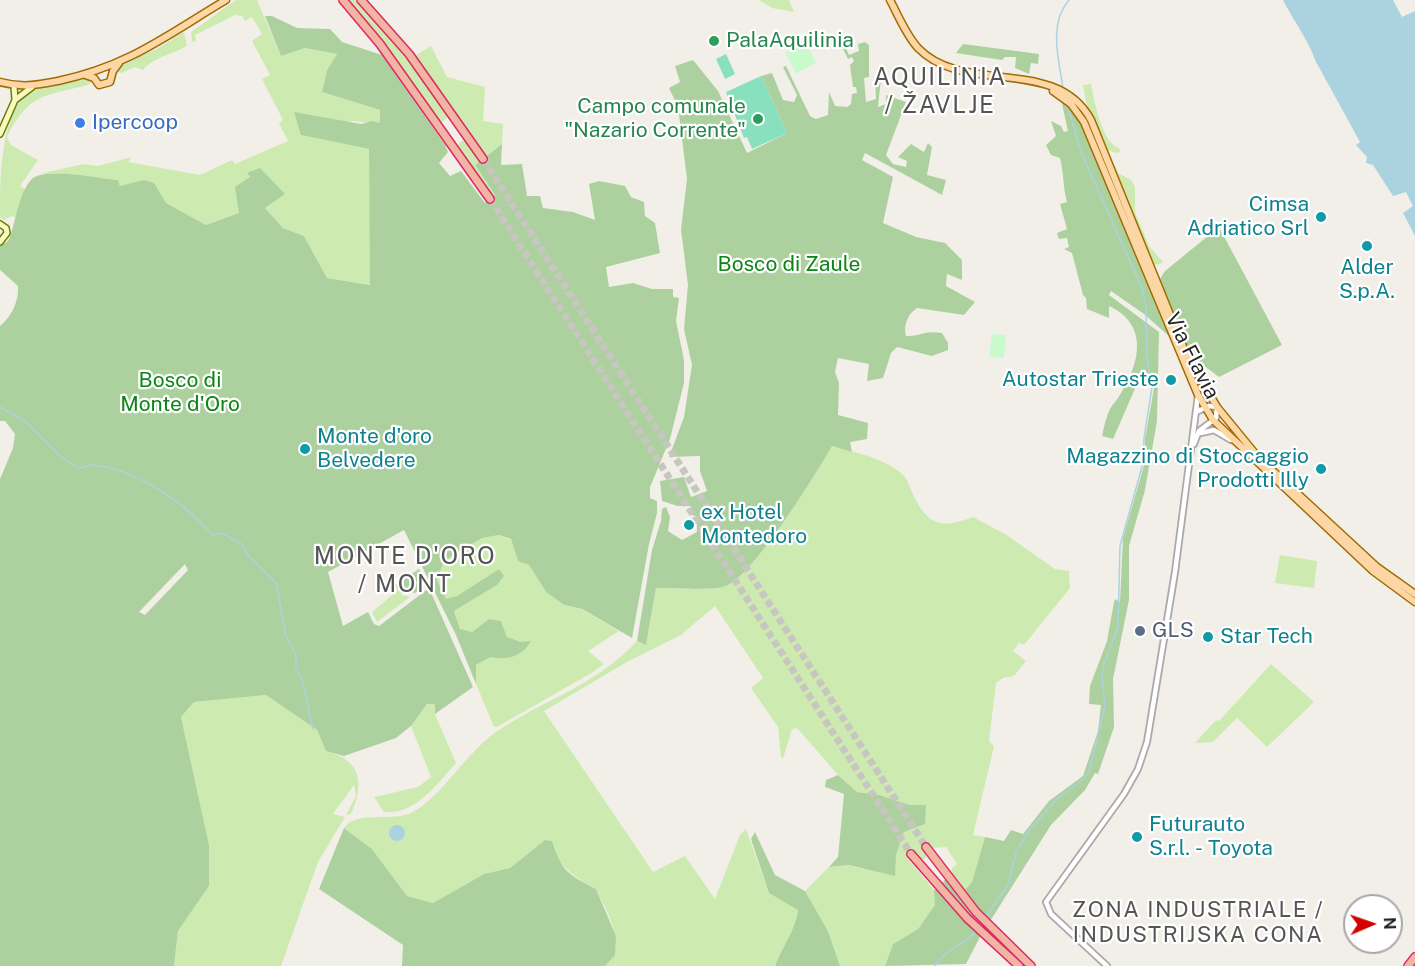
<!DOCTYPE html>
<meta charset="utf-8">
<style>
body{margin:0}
#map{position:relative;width:1415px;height:966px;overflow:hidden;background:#f2efe9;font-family:"Public Sans",sans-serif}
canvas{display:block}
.north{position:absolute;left:1343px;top:894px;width:60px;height:60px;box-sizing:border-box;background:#fff;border:2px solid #a7a7a7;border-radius:50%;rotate:88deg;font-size:16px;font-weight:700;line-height:24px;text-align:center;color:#222}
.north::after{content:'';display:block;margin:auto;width:21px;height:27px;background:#d40000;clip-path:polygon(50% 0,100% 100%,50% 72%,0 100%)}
</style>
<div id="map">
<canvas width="1415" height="966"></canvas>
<div class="north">N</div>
</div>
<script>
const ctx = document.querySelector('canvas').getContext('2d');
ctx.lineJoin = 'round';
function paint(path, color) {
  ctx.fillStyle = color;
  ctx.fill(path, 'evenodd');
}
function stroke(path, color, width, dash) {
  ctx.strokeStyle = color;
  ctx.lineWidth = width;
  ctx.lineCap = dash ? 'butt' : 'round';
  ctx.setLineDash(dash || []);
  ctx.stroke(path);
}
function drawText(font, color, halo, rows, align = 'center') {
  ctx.font = font + ' "Public Sans",sans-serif';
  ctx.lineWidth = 4.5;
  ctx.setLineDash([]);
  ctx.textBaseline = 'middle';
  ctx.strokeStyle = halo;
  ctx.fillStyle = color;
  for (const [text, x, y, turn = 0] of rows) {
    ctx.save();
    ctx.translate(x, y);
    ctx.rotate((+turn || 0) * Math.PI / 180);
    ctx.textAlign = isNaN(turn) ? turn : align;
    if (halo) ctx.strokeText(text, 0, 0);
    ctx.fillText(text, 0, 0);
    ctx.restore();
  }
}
paint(new Path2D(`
 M236,0h21l24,56 24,-8 32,6 -10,16 -5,22 58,18 1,14 -28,-3 -52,14 68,14 2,136 -44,-7 -23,-42 -21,-8 -18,-20 20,-14 -38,-21 3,4 -11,36 -33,12 -40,-22 -46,-17 -2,-6 -64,-7 -15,1 44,-10 15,2 34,-9 -4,5 72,13 32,-15 3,4 53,-23 -9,-18 4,-3 -21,-41 8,-4 -18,-34 10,-7 -10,-17 -7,4 -3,-5 -7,-1 -40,20 1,6 -4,1 -1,-10z
 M346,0h9l38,41 55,75 -4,5 -6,1z
 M759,0h30l5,12 -22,-4z
 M184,32l3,14c-15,9 -32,10 -44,24l-8,-3 -14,6 -4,-2 1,-5 39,-17z
 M431,46l16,31 38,10 -2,34 20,3 -1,20 -16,12 -71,-100z
 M87,78l4,4 -3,3c-43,11 -59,8 -81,52l4,8 27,15 -18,26 5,3 -8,29 -5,-2 -8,4 -4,-3c0,-38 0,-109 32,-127 15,-6 39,-8 55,-12z
 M1091,84c3,16 11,59 28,64l1,4 -3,1 -13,-4 -18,-47 -3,-17z
 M461,141h5l13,21 -4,3 20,30 -4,3 -35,-50z
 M1115,165l3,8 13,7 4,7v25l14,34 14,16 -5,3 -6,-2 -38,-94z
 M832,446c22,6 52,12 70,28 5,4 8,14 11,20 14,32 30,35 60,23l32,17 50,35 14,2 1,17 -46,57 -5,-2 -6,8 13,10 -12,15 -11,2 -7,5 -7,58 5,5 -21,89 12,2 -13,45 -8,9 -13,-16 1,-7 5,-4 -11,-17 -13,1 -3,-4 -8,5 5,6 -2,4h-4l-5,-6 -9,5 27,32 2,15 -18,24 -25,15 -8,22h-45l-12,-35 -23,-40 24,-24 20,-2 15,4 32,-14 8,-23 21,-8 -15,-19 -31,-10 -22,-3 -19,-17 -41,-47 -5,1 -9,30 -2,-2 -3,-30 -27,-39 12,-10 -48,-72 -34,29 -54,27 -83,49 109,161 32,-16 30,43 25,-64 6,-6 23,64 29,16c-3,21 -16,37 -23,57h-170c22,-25 3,-51 -9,-77 -25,-12 -37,-26 -51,-49l-35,28 -26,6 -51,29 -26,-7 -35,-47 -28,-21c14,-19 50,-5 69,-16 31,-18 52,-58 83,-80 48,-33 98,-45 141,-91l9,4 10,-57c16,0 57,3 70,-2 27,-10 90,-112 106,-140z
 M499,535l12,5 7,20 11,5 17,27 18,13 17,4 38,22 -31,20 16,13 -11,8 -96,55h-3l-18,-43v-19l45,-23 -14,-5 -6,-16 -12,-2 -17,13 -12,-2 -6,-19 43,-26 2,-16 -42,27 -11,4 -9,-20 7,-19 38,-23z
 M1280,555l37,6 -3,27 -39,-5z
 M398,590l5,2 -2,3 9,2 -33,25 -5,-10z
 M1271,664l43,38 -47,45 -30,-29 -24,24 -18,1 21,-23 3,1z
 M266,695l51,35 9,21c35,9 39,32 25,63l-5,1 10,-19 -2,-11 -21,29 12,3 -27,45 -37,104h-107l4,-35 31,-45v-41l-28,-128 13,-15z
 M427,704h9l-1,10 21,49c-19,21 -40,52 -72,49l-10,-15 44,-10 13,-10 -20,-51z`), '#cdebb0');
paint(new Path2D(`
 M265,16h7l25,12 33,1 12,13 40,13 63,90 3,7 -9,11 11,13 11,-5 24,32 10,-8 -20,-30 27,-21 -1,21 21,-1 5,32h13l3,12 30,4 22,8 -6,-36 10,-3 26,5 6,11 13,5 1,14 10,7 5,30 -54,14 3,20 24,-4 19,6h21v8l6,1 -3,23 8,39v23l-14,56 -20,48v11l7,3v12l-8,31 -17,94 -50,-29 -18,-4 -18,-13 -17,-27 -11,-4 -7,-22 -12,-4 -17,3 -38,23 -7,19 9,19 11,-3 42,-27 5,7 -7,9 -43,26 6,18 12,3 17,-13 12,2 6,16 14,5 10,-1c-8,15 -24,20 -40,16l-15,8v19l-20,-49 -52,-105 -76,42 15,54 25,-14 6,12 5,2 50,-38 44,99 -38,27v-10h-8l-16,22 -15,12 -52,18 -18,-5 -9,-21 -51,-35 -72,7 -13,15 28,128v41l-31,45 -4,35h-174v-487l13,-31 2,-14 -10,-13h-5v-95c12,-10 19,-25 18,-40l-18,-16v-25l7,-3 3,-5c6,-17 9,-44 21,-57 11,-14 69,-1 87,0l2,6 24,-6 10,3 12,20 40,22 33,-12 -4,-26 15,-10 -3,-4 13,-5 25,26 -20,14 18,20 21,8 23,42 43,7 -1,-136 -68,-14 -7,-23 67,12 11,-3 8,2v-13l-58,-18 5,-22 10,-16 -32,-6 -24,8zM185,564l3,6 -43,45 -6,-3z
 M843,41l6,14 10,-4 -1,-7 7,-2 4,3v32l-5,1 2,24 10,-3 -1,-19 3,-3 3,1 -3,29 8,-3v-9l20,7 -20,53 7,9 13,3 1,-6 -9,-4 13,-13 13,8 4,-9 4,4 -5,28 19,5 -4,15 -77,-42 -3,7 31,17 -10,46 33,14 29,6 17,17v20l-15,-6 -1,12 29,16 -11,13 -47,-7c-9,6 -14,17 -11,28 16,0 17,-6 36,-3l6,10v7l-16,6 -35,-9 -6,6 -8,25 -16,3 2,-17 -31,-6 -3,14 4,11 -1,32 30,8 -1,16 -17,3 2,10 -20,-6c-16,28 -79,130 -106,140 -13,5 -54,2 -70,2l-10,57 -9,-4 15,-91 9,-29 1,-12 4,-2 4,10 -2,14 14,9 15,-8v-16l-7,-1 1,-9h-13l-16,-5 -2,-20 24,-4 7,20 16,-6 -7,-20v-15l-31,1 15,-40 8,-52 -8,-36 4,-44 -7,-55 6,-51 -9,-72 -9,-19 11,-6 -5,-16 18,-6 25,31 29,62 40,-20 -26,-57 11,-3 11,27 11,2 3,-7 -14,-28 3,-1 24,50 6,3 12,-4 1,-23 6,14 12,1 4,-3 1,-10 5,-1 -1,-6h-3l-3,-22 4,-4 -2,-4 -4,2 -8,-16z
 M963,44l76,10 -1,10 -7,-1 -2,11 -14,-6 1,-11h-11l-3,3 -46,-7z
 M1061,99l19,21 90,217 -26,-23 -33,-23 -2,4 50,37 -2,89 -12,69 -16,56v54l-16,79 1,48 -16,47 -3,-1 -10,17 -34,35 -71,112 -14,27 -81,2 8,-22 25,-15 17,-24 -1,-15 13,-12 17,13 8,-9 13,-45 19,4 7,-11 12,4 26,-33 34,-25 15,-45 3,-26 -12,-1 1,-18 17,-45 7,-39 1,-3 5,3 3,-64 22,-76v-23l9,-51 -13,-13 -28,64 -11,-3c2,-9 4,-19 8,-27 2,-4 6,-8 8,-11 22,-33 32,-73 -9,-92v12l-22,-9 -1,-11 -3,-3 -11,-42 -8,-4 5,-2 -2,-9 -8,1 -2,-6 10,-4 -7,-25 7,-2c-4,-14 -3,-28 -7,-44l-9,-3 -5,-10 10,-9 -5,-15 10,5 3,6 4,-1z
 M1219,227l63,118 -63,32 -29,-22 -30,-76 5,-8z
 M419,569l8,16 -12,8 -17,-3 -3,-5z
 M838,775l19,17 22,3 31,10h16l-1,19 -21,8 -8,23 -1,21 -46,-11 -20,2 9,-10 6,-63 -19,-7 1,-7z
 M344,828l28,21 35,47 26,7 51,-29 26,-6 35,-28 7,1c9,29 16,34 44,48l20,47 -1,19 -10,11h-203l1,-21 -84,-56z
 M755,832l20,43 30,16 23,40 12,35h-65c7,-20 20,-35 23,-56l-29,-17 -18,-54z`), '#add19e');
paint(new Path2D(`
 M807,44l9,19 -20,10 -11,-20z
 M992,334l14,1 -2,23 -15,-2z`), '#c8facc');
paint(new Path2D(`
 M726,54l9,20 -10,5 -9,-20z
 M761,76l26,57 -35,16 -5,-12 -3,1 -18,-46z`), '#88e0be');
paint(new Path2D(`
 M1283,0h110l9,17 13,-6v225l-12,-23 10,-7 -7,-14 -13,4 -20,-31 -7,-2 1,-6 -11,-12 4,-3 -45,-82c-3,-13 -24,-44 -32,-60z
 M389 833a8 8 0 1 1 16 0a8 8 0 1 1-16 0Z`), '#aad3df');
stroke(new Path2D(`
 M1063,88c-4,-28 -15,-64 6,-88
 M0,407l25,14 35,35 18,12c7,1 10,-4 17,-3 45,6 89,38 118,70l8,-2 21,11 5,10 29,29 10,53 10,18v13l7,16 10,46
 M986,916l21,-29 10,-37 13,-21 28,-31 27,-20 4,-7 16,-65 -3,-28 2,-14 14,-37 2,-81 23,-83 1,-25 8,-51 -5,-30 -1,-50 -4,-19 -61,-136 -13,-46
 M935,966c10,-17 29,-20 42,-36`), '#aad3df', 1.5);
stroke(new Path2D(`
 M483,159l443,688
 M490,199l421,655`), '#c8c6c1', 7, [7, 3.5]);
const tertiary = new Path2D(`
 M1201,433l13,-3 17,10
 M1194,444l5,-13 17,-13 1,-11 -8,-1 -13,6
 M1107,966l-56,-52 -5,-12 78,-108 14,-25 9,-27 28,-170 23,-177`);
const secondary = new Path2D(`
 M14,86l1,14
 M0,134l15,-34 17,-13
 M0,224l6,4 1,5 -7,9`);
const primary = new Path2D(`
 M890,0c8,15 16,35 28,48 46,48 138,7 173,72l95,234 31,53 41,50 119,110 38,27
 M85,75l9,3 5,7 11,-3 3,-11 6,-8
 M0,82c22,6 37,3 58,-1 71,-15 109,-46 168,-81
 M1053,91l18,13 13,18 114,273 15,25 160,151 42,31`);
const trunk = new Path2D(`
 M343,0l37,44 110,155
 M361,0l48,54 74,105
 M926,847l50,65 55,54
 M911,854l56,64 52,48
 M1408,966l7,-9`);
stroke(tertiary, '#a9a9a9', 8);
stroke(secondary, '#707d05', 8);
stroke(primary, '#a06b00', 9);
stroke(trunk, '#dc2a67', 10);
stroke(tertiary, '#fff', 4.5);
stroke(secondary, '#f7fabf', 5);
stroke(primary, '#fcd6a4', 6);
stroke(trunk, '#f2b4a3', 7);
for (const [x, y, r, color] of [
 [714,41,6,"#2e9e5b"],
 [758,119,6,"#2e9e5b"],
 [80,123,6,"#3f7fe0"],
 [1321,217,6,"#0f9aa8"],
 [1367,246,6,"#0f9aa8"],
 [1171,380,6,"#0f9aa8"],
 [305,449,6,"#0f9aa8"],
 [1321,469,6,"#0f9aa8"],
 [689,525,6,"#0f9aa8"],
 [1140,631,6,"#5c6f8a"],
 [1208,637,6,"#0f9aa8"],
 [1137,837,6,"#0f9aa8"]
]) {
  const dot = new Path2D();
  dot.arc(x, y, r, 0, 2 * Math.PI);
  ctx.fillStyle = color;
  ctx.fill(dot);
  stroke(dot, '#fff', 2);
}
drawText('21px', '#27864d', '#fff', [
 ["PalaAquilinia",726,41],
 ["Campo comunale",746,107,"right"],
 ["\"Nazario Corrente\"",746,131,"right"]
], 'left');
drawText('21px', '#366cbe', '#fff', [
 ["Ipercoop",92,123]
], 'left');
drawText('21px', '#0d838f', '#fff', [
 ["Cimsa",1309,205,"right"],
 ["Adriatico Srl",1309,229,"right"],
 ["Alder",1367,268,"center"],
 ["S.p.A.",1367,292,"center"],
 ["Autostar Trieste",1159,380,"right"],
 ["Monte d'oro",317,437],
 ["Belvedere",317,461],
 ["Magazzino di Stoccaggio",1309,457,"right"],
 ["Prodotti Illy",1309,481,"right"],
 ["ex Hotel",701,513],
 ["Montedoro",701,537],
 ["Star Tech",1220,637],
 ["Futurauto",1149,825],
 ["S.r.l. - Toyota",1149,849]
], 'left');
drawText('21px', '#0c8416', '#fff', [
 ["Bosco di Zaule",789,265],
 ["Bosco di",180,381],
 ["Monte d'Oro",180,405]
]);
drawText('21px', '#222', '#fff', [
 ["Via Flavia",1192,356,63]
]);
drawText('21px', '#4e5e75', '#fff', [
 ["GLS",1152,631]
], 'left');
ctx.letterSpacing = '1.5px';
drawText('22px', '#555', '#fff', [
 ["ZONA INDUSTRIALE /",1198,910],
 ["INDUSTRIJSKA CONA",1198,935]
]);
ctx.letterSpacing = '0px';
ctx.letterSpacing = '1.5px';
drawText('24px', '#555', '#fff', [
 ["AQUILINIA",940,78],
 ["/ ŽAVLJE",940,106],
 ["MONTE D'ORO",405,557],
 ["/ MONT",405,585]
]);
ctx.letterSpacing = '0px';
</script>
